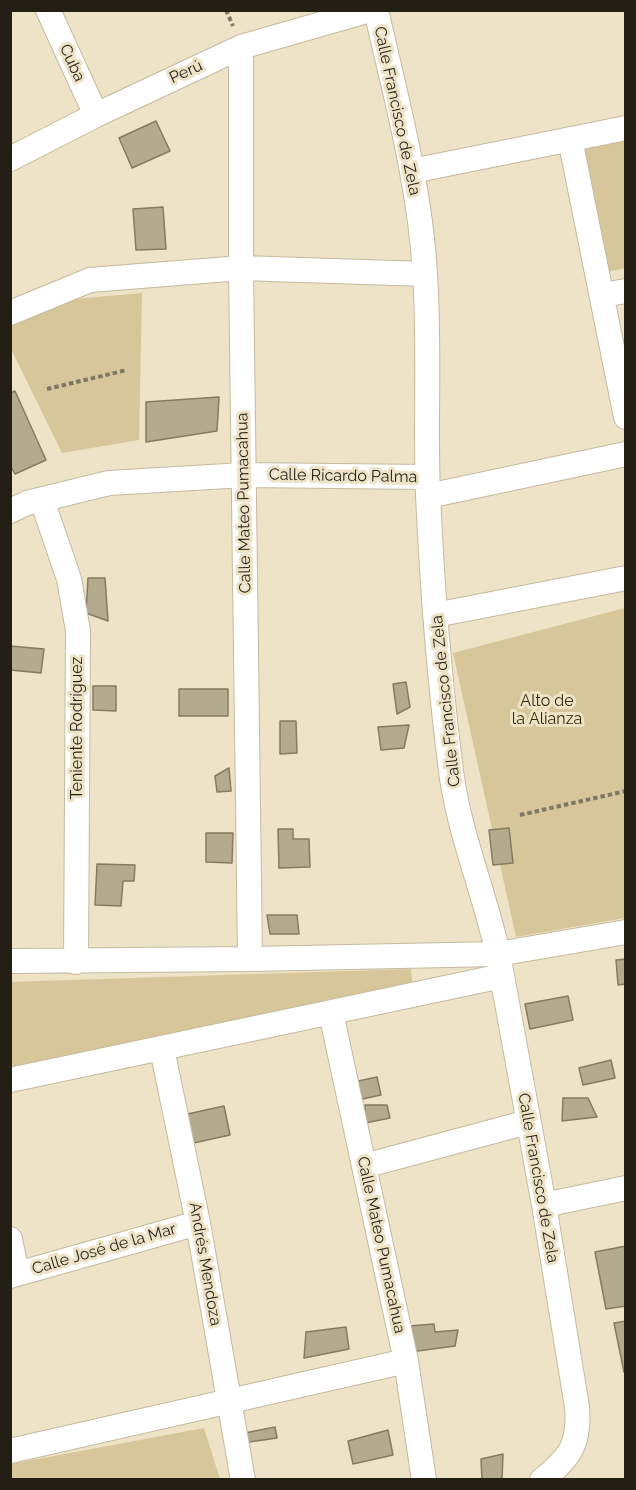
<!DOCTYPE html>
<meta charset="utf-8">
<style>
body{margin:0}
#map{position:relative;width:636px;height:1490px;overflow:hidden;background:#eee3c7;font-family:Raleway,sans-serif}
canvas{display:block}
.frame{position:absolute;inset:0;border:12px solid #231f15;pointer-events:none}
</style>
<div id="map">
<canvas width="636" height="1490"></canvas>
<div class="frame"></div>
</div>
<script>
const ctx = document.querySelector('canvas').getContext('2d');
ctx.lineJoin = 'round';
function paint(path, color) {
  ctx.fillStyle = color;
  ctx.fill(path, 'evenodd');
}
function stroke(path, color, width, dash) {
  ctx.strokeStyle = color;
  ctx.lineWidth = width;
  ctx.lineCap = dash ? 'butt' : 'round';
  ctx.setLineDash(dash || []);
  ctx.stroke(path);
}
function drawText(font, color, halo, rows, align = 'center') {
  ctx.font = font + ' Raleway,sans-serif';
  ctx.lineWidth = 6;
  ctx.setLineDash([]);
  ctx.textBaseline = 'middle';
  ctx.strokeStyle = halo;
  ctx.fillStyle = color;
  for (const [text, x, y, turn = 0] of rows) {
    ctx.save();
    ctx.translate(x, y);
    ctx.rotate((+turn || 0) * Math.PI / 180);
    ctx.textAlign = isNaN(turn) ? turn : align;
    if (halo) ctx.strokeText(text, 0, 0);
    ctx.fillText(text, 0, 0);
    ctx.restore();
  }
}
paint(new Path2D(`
 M625,138v130l-21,5 -27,-127z
 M142,293l-3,147 -77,13 -51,-104v-28l52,-21z
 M625,608v310l-109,19 -63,-284z
 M411,969l1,13 -401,88 -1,-88z
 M204,1428l16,51h-209v-15z`), '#d6c69a');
const building = new Path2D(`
 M156,121l14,30 -38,17 -13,-30z
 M163,207l3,42 -30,1 -3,-41z
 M15,391l31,69 -31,14 -5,-9v-72z
 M219,397l-2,34 -71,11v-40z
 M88,578h17l3,43 -22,-8z
 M10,646l34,3 -3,24 -31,-3z
 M406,682l4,25 -13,7 -4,-30z
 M93,686h23v25l-23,-1z
 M179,689h49v27h-49z
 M280,721h16l1,32 -17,1z
 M409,725l-5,23 -23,2 -3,-23z
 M229,768l2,23 -14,1 -2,-16z
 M509,828l4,35 -20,2 -4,-35z
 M278,829h15v10h16l1,28 -31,1z
 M206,833h27l-1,30 -26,-1z
 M97,864l38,1 -1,16h-11l-2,25 -26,-1z
 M267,915h30l2,19h-29z
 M626,959v25l-8,1 -2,-25z
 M568,996l5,24 -43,9 -5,-25z
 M611,1060l4,18 -32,7 -4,-17z
 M377,1077l4,18 -28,6 -4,-18z
 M563,1098h25l9,19 -35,4z
 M365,1105h22l3,13 -25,5z
 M224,1106l6,29 -41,9 -6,-29z
 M626,1246v60l-20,3 -11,-57z
 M626,1321v51h-2l-10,-49z
 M434,1324l1,8 23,-2 -3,16 -45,6 -1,-26z
 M346,1327l3,22 -45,9 2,-26z
 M275,1427l2,11 -28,4 -4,-9z
 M388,1430l5,25 -40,9 -5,-23z
 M503,1454l-1,26h-20l-1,-21z`);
paint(building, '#b4aa8e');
stroke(building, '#847b60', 1.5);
const minor = new Path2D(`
 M48,10l48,105
 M376,10c20,88 44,175 49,264 5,74 0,148 3,221 4,90 11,180 22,268 7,66 34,127 48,191l46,251 33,202c3,36 -6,50 -35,73
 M241,47v221l9,691
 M570,139l56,278
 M10,159l86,-44 145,-68 129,-37
 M412,171l214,-43
 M602,295l24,-4
 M10,313l80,-33 151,-12 184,6
 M428,496l198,-42
 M42,500l27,79 9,52 -2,331
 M10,511l17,-8 82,-20 135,-8 183,2
 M435,615l191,-37
 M10,961l240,-2 248,-5 128,-22
 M331,1013l75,348 18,119
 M162,1049l36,174 45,257
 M10,1080l492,-104
 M364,1166l164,-44
 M544,1205l82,-17
 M10,1239l7,35
 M10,1276l188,-53
 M10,1451l396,-90`);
stroke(minor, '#c4ba9e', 26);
stroke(new Path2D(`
 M226,10l7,16
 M47,389l80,-19
 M520,815l106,-24`), '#7f7765', 4, [4.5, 3]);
stroke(minor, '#fff', 24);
drawText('16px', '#231f15', '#eee3c7', [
 ["Cuba",72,63,65],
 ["Perú",186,72,-25],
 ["Calle Francisco de Zela",397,111,78],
 ["Calle Ricardo Palma",343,476,1],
 ["Calle Mateo Pumacahua",244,503,-91],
 ["Calle Francisco de Zela",446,701,-96],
 ["Teniente Rodríguez",77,728,-90],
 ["Calle Francisco de Zela",538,1178,80],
 ["Calle Mateo Pumacahua",381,1245,78],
 ["Calle José de la Mar",104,1249,-16],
 ["Andrés Mendoza",205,1264,80]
]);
drawText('16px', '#352a08', '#eee3c7', [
 ["Alto de",547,701],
 ["la Alianza",547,719]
]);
</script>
